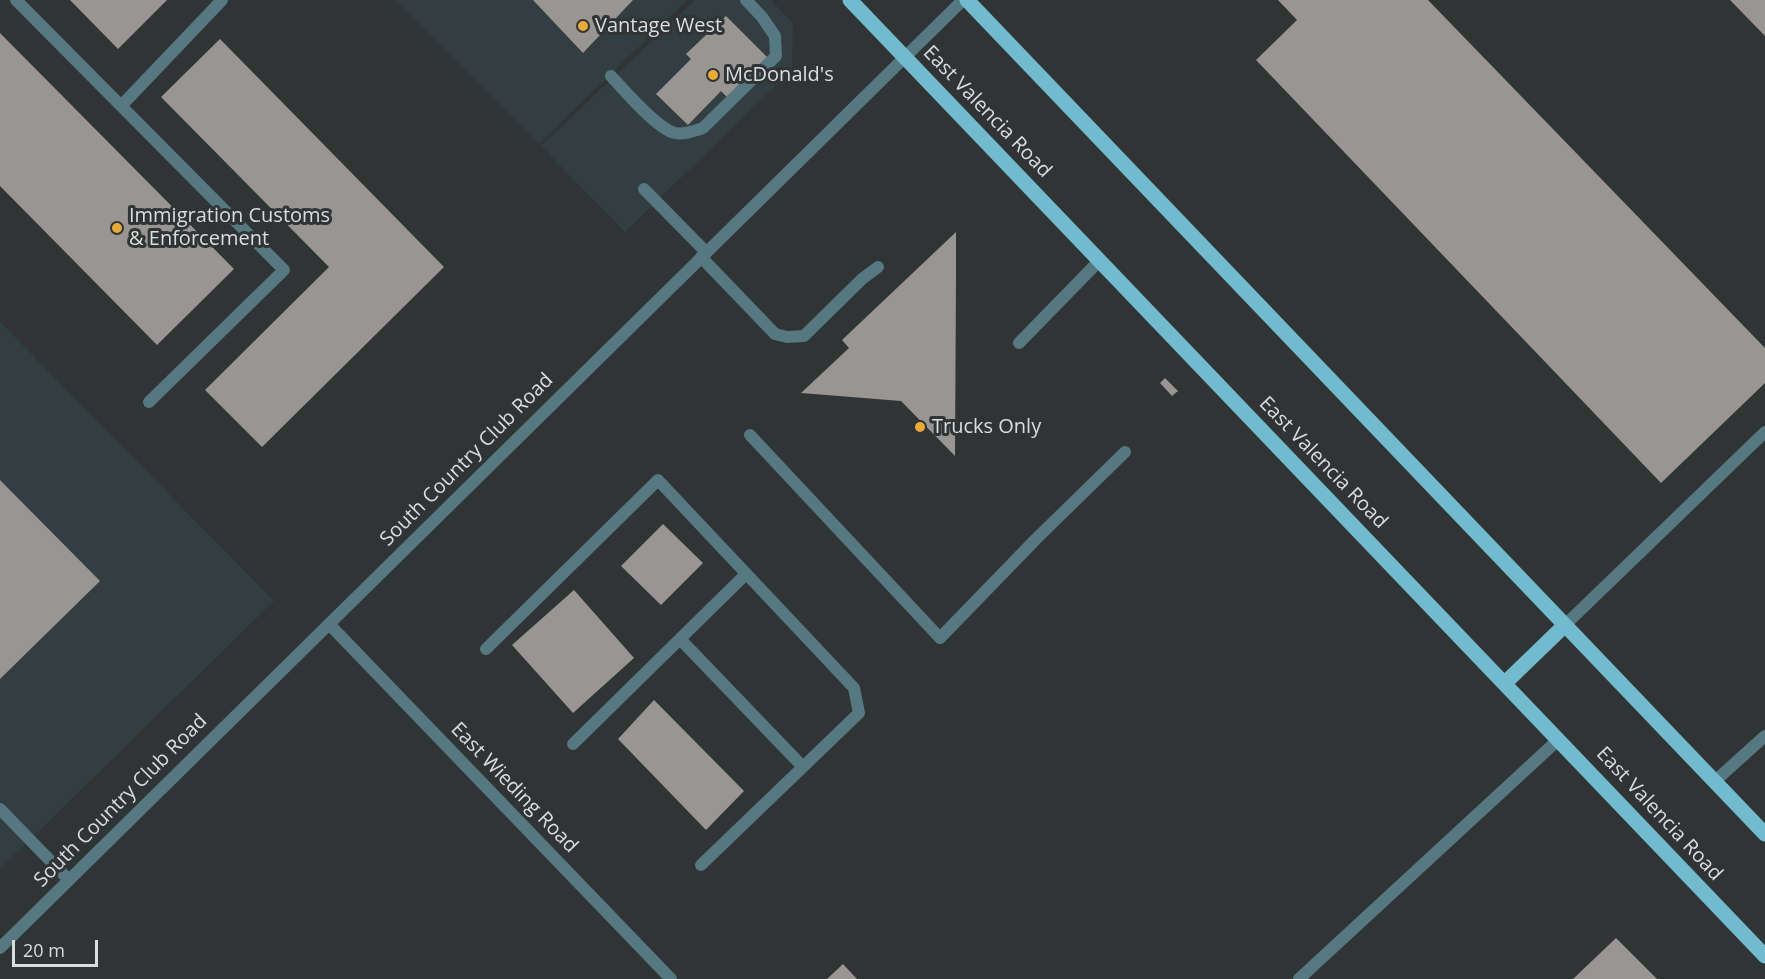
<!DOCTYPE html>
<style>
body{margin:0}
#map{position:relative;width:1765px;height:979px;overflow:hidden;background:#303435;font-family:"Open Sans",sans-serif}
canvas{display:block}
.scale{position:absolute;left:12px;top:940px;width:86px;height:27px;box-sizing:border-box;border:3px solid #dadddd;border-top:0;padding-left:8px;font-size:18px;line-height:21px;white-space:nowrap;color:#dadddd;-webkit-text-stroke:4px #303435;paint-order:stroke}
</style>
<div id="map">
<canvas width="1765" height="979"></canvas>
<div class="scale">20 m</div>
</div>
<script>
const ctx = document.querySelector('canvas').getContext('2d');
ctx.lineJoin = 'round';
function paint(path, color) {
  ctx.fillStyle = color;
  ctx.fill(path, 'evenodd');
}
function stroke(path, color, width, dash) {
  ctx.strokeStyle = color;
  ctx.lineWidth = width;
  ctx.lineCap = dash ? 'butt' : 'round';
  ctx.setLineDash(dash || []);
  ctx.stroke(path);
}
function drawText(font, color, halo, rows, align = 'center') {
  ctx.font = font + ' "Open Sans",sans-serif';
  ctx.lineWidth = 6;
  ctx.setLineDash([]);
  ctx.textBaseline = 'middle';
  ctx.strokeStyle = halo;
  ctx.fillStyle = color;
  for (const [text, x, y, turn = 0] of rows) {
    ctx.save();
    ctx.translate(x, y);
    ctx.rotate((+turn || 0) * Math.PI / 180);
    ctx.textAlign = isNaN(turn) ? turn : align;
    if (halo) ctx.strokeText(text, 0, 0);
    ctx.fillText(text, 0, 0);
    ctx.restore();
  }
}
paint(new Path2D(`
 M395,0h292l-148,144z
 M695,0h76l22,23 -1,47 -167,162 -84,-86z
 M0,322l274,279 -274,268z`), '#323e41');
paint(new Path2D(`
 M70,0h97l-49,49z
 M533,0h100l-50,53z
 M1278,0h150l337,348v35l-104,100 -405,-423 41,-40z
 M1730,0h35v36z
 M726,16l42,42 -40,40 -7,-7 -33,34 -32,-31 35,-35 -5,-5z
 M0,33l234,236 -77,76 -157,-159z
 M220,39l224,228 -182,180 -57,-57 124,-123 -168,-170z
 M956,232v45l-1,179 -54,-55 -100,-8 48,-45 -7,-8z
 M1165,378l13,13 -6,5 -12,-13z
 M0,480l100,101 -100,98z
 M663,524l40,39 -42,42 -40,-39z
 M574,590l60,68 -61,55 -61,-68z
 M654,700l90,91 -38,39 -88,-91z
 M1616,938l41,41h-84z
 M843,964l14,15h-30z`), '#989592');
stroke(new Path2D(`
 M16,0l268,270 -135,132
 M611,76c13,14 46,53 64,57 8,2 19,-2 28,-5l73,-72 -1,-20 -13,-19 -16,-17
 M121,106l101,-106
 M644,189l62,63
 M701,257l74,77 12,3 17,-1 58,-57 16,-12
 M1019,343l81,-83
 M750,435l190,203 96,-99 89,-87
 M1564,626l201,-194
 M680,639l123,128
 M486,649l172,-169 196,208 5,25 -158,152
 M573,744l173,-170
 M1715,781l50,-45
 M0,809l68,70
 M1299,979l260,-240`), '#567881', 12);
stroke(new Path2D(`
 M329,624l342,355`), '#567881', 12);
stroke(new Path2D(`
 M0,948l963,-948`), '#567881', 12);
stroke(new Path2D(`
 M850,0l915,956
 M967,0l798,834
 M1505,683l59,-57`), '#72bbce', 15);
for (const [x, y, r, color] of [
 [583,26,6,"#eaaa39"],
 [713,75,6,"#eaaa39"],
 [117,228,6,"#eaaa39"],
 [920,427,6,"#eaaa39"]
]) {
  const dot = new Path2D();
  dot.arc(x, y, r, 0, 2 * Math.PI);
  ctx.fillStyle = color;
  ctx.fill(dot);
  stroke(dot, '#303435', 2);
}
drawText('20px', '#dadddd', '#303435', [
 ["Vantage West",595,26],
 ["McDonald's",725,75],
 ["Immigration Customs",129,216],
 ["& Enforcement",129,239],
 ["Trucks Only",932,427]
], 'left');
drawText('20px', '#dadddd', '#303435', [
 ["East Valencia Road",987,112,46],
 ["South Country Club Road",467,460,-45],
 ["East Valencia Road",1323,463,46],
 ["East Wieding Road",514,788,46],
 ["South Country Club Road",121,801,-45],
 ["East Valencia Road",1659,814,47]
]);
</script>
